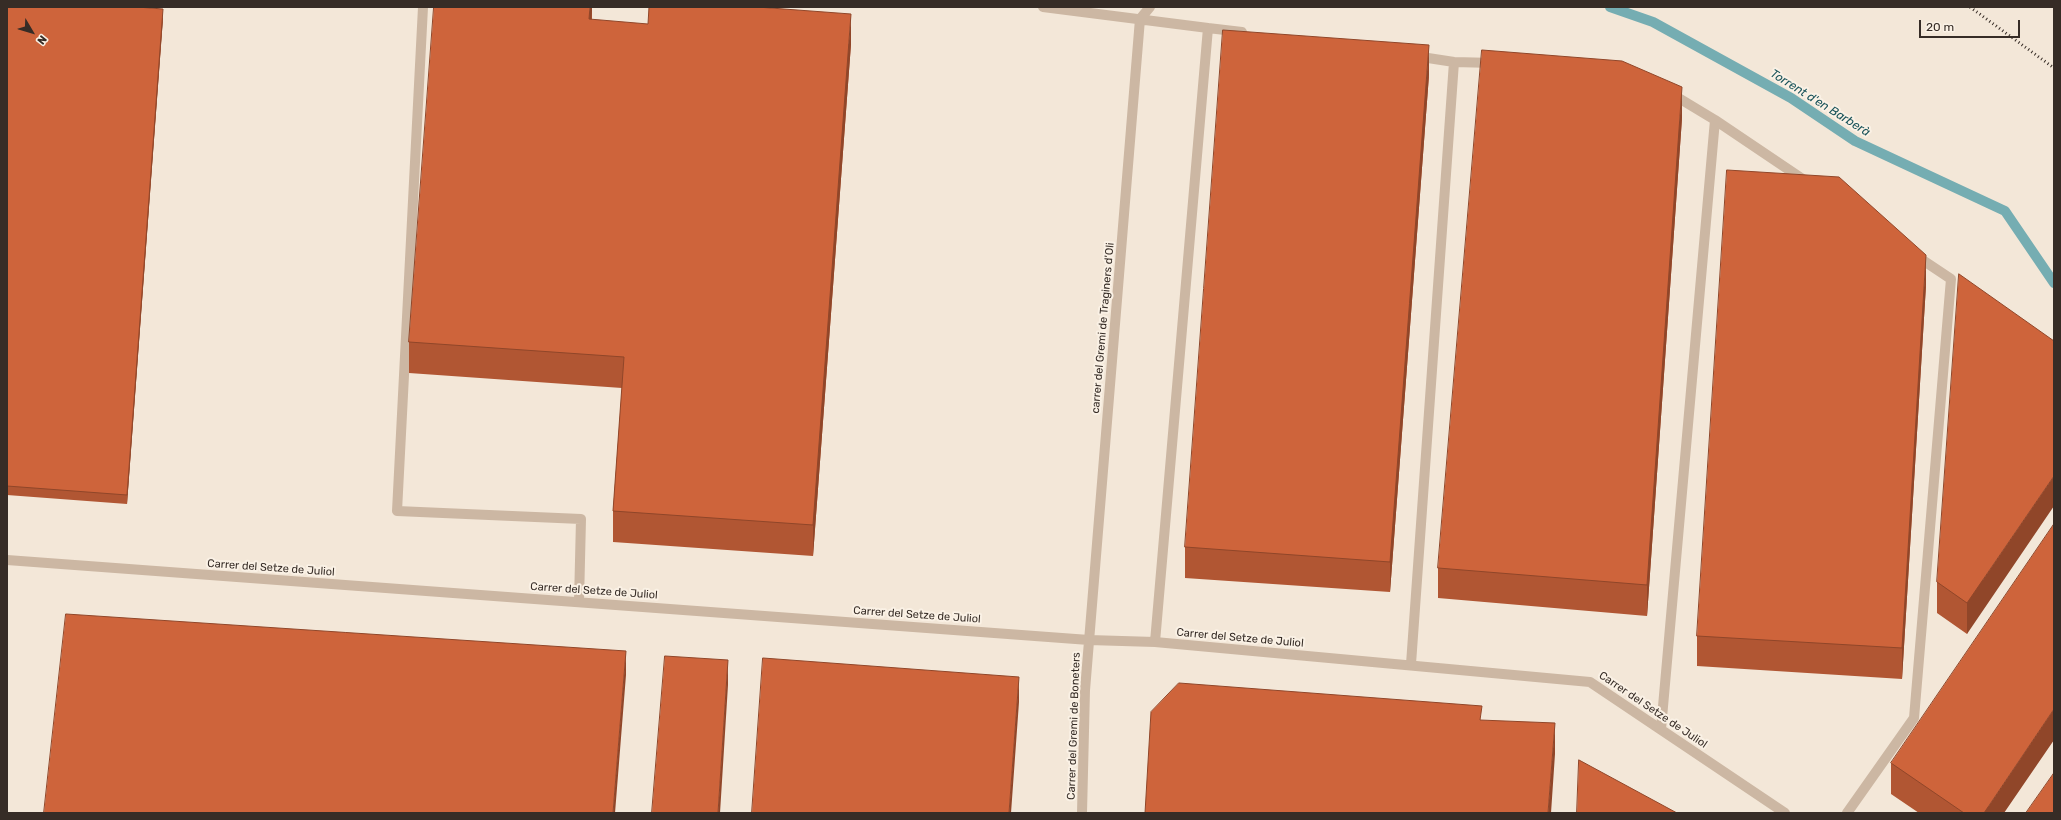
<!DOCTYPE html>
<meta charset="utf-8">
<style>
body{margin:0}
#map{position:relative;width:2061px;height:820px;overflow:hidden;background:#f3e7d8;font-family:Rubik,sans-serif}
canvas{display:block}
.frame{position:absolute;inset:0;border:8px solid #362c26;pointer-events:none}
.north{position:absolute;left:12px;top:12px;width:40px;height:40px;-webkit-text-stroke:3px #faf1e5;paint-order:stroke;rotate:128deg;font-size:11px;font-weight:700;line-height:16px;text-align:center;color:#362c26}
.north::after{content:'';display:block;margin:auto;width:14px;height:18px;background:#362c26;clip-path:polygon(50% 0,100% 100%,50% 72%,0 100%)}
.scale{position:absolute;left:1919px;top:20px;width:101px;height:18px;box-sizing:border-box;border:2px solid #362c26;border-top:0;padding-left:5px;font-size:12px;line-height:14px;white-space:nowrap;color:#362c26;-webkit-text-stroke:3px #faf1e5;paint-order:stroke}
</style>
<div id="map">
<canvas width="2061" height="820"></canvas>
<div class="frame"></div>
<div class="north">N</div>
<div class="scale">20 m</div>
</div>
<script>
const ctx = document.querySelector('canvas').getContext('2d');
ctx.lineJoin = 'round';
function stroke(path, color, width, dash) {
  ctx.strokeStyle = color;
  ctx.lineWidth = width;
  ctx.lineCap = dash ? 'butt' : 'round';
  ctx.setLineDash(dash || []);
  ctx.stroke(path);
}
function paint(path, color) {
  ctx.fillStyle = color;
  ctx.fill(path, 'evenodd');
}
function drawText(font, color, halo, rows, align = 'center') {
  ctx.font = font + ' Rubik,sans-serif';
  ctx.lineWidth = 4;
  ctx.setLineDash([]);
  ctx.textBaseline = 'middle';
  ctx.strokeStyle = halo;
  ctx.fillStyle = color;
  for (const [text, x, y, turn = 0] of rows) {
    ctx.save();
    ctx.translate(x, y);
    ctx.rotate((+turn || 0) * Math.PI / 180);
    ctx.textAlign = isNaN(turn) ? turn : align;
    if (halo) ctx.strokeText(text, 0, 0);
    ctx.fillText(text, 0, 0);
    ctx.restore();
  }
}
stroke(new Path2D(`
 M1610,7l43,15 138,76 64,43 150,70 49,72`), '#75adb2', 10);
stroke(new Path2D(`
 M423,7l-26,504 184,8 -2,83
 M1043,7l165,21 -53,614
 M1140,19l10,-12
 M1208,28l34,4
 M1415,56l39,6 40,1
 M1672,94l43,26 92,62
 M7,560l1082,80 66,2 435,40 195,131
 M1411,664l43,-602
 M1661,729l54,-609
 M1082,813l3,-123 55,-671
 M1847,813l67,-95 37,-439 -36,-24`), '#ccb7a3', 10);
stroke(new Path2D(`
 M1970,7l84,61`), '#362c26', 3, [1, 3]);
paint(new Path2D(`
 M7,7l156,11 -36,486 -120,-9z
 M592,7v13l259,24 -38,512 -200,-14v-31l9,-123 -213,-15v-31z
 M1429,75l-39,517 -205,-14v-31z
 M1682,118l-35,498 -209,-18v-30z
 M1926,285l-24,394 -205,-13v-30z
 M2054,341l-87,293 -30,-21v-31z
 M1891,763l113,50h-85l-28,-19z`), '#b15633');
paint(new Path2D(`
 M590,7h2v3l-3,40v-31z
 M163,9v9l-36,486v-9z
 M851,14v30l-38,512v-31z
 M1429,45v30l-39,517v-30z
 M1682,87v31l-35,498v-31z
 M1926,255v30l-24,394v-31z
 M2054,476v30l-87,128v-31z
 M626,651v24l-11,138h-2z
 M728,660v25l-8,128h-2z
 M1019,677v25l-8,111h-2z
 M2054,709v31l-50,73h-20z
 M1555,723v31l-4,59h-3z`), '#904629');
const building = new Path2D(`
 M7,7h130l26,2 -36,486 -120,-9z
 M434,7h156l-1,12 59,5 1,-17h108l94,7 -38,511 -200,-14 11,-154 -215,-15z
 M1223,30l206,15 -39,517 -205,-15z
 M1482,50l140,11 60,26 -35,498 -209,-17z
 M1727,170l112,7 87,78 -24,393 -205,-12z
 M1959,274l95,67v135l-87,127 -30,-21z
 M2054,524v185l-70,104h-20l-73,-50z
 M66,614l560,37 -13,162h-569z
 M665,656l63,4 -10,153h-66z
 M763,658l256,19 -10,136h-257z
 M1179,683l303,23 -2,14 75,3 -7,90h-403l6,-101z
 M1579,760l98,53h-100z
 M2054,773v40h-28z`);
paint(building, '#ce643b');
stroke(building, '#904629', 1);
drawText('11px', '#362c26', '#faf1e5', [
 ["carrer del Gremi de Traginers d'Oli",1103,328,-85],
 ["Carrer del Setze de Juliol",271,568,4],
 ["Carrer del Setze de Juliol",594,591,4],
 ["Carrer del Setze de Juliol",917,615,4],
 ["Carrer del Setze de Juliol",1240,638,5],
 ["Carrer del Setze de Juliol",1653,710,34],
 ["Carrer del Gremi de Boneters",1074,726,-88]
]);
drawText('italic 12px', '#19535a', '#faf1e5', [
 ["Torrent d'en Barberà",1820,103,32]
]);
</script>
